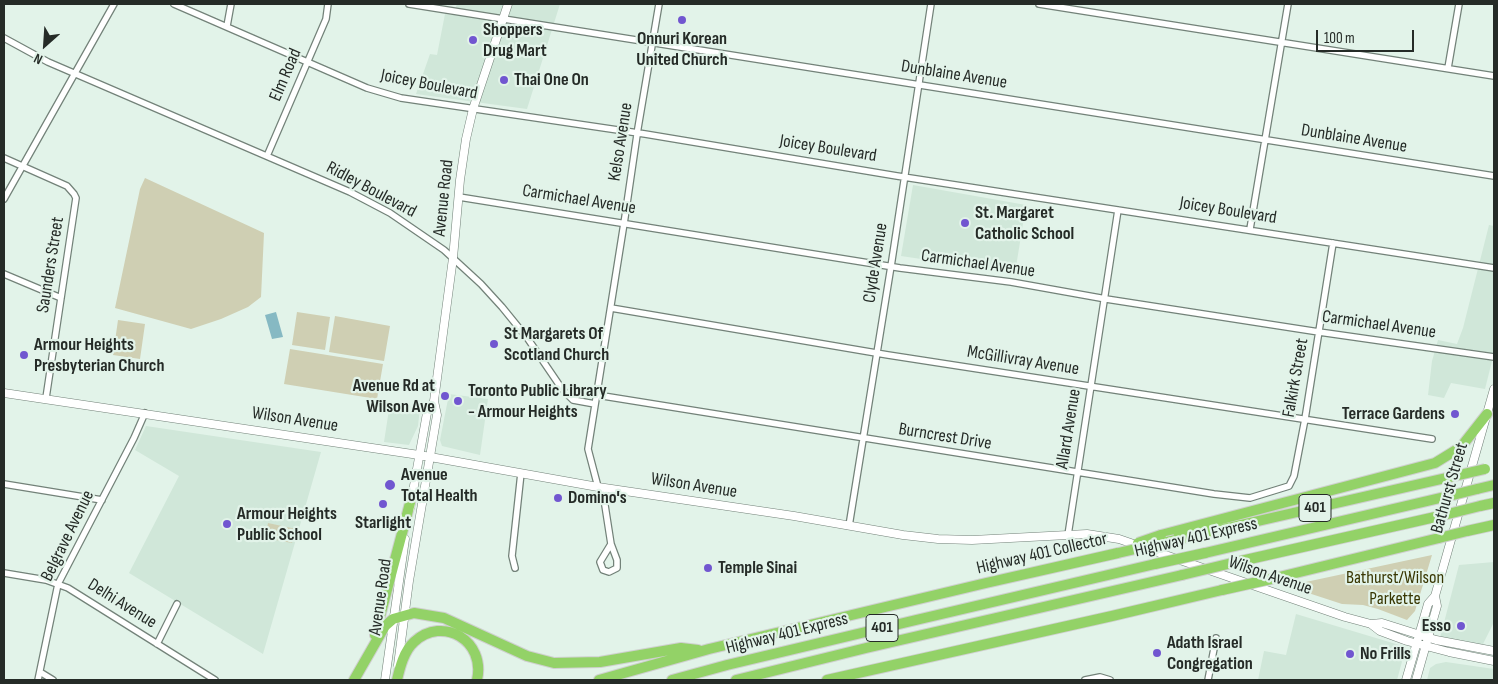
<!DOCTYPE html>
<style>
body{margin:0}
#map{position:relative;width:1498px;height:684px;overflow:hidden;background:#e2f3e9;font-family:"Sofia Sans Condensed",sans-serif}
canvas{display:block}
.frame{position:absolute;inset:0;border:5px solid #252b27;pointer-events:none}
.north{position:absolute;left:20px;top:20px;width:50px;height:50px;-webkit-text-stroke:4px #e2f3e9;paint-order:stroke;rotate:206deg;font-size:14px;font-weight:700;line-height:20px;text-align:center;color:#252b27}
.north::after{content:'';display:block;margin:auto;width:18px;height:22px;background:#252b27;clip-path:polygon(50% 0,100% 100%,50% 72%,0 100%)}
.scale{position:absolute;left:1316px;top:30px;width:98px;height:22px;box-sizing:border-box;border:2px solid #252b27;border-top:0;padding-left:6px;font-size:15px;line-height:18px;white-space:nowrap;color:#252b27;-webkit-text-stroke:4px #e2f3e9;paint-order:stroke}
</style>
<div id="map">
<canvas width="1498" height="684"></canvas>
<div class="frame"></div>
<div class="north">N</div>
<div class="scale">100 m</div>
</div>
<script>
const ctx = document.querySelector('canvas').getContext('2d');
ctx.lineJoin = 'round';
function paint(path, color) {
  ctx.fillStyle = color;
  ctx.fill(path, 'evenodd');
}
function stroke(path, color, width, dash) {
  ctx.strokeStyle = color;
  ctx.lineWidth = width;
  ctx.lineCap = dash ? 'butt' : 'round';
  ctx.setLineDash(dash || []);
  ctx.stroke(path);
}
function drawText(font, color, halo, rows, align = 'center') {
  ctx.font = font + ' "Sofia Sans Condensed",sans-serif';
  ctx.lineWidth = 4.5;
  ctx.setLineDash([]);
  ctx.textBaseline = 'middle';
  ctx.strokeStyle = halo;
  ctx.fillStyle = color;
  for (const [text, x, y, turn = 0] of rows) {
    ctx.save();
    ctx.translate(x, y);
    ctx.rotate((+turn || 0) * Math.PI / 180);
    ctx.textAlign = isNaN(turn) ? turn : align;
    if (halo) ctx.strokeText(text, 0, 0);
    ctx.fillText(text, 0, 0);
    ctx.restore();
  }
}
paint(new Path2D(`
 M457,4h103l-33,105 -111,-15 14,-40 7,1 8,-41 8,1z
 M913,185l113,20 -11,68 -114,-17z
 M1489,225l5,1v127l-9,36 -34,-6 -7,15 -16,-3 4,-34 6,-21 19,4 6,-16z
 M449,394l39,5 -8,56 -38,-9 -2,-6z
 M390,403l30,4 -2,19 -9,19 -25,-3z
 M146,426l175,26 -58,202 -134,-81 50,-97 -44,-26z
 M1494,562v60l-12,24 -42,-8 19,-73z
 M1296,614l110,33 -9,33h-139l6,-29 22,4z
 M1446,662l48,7v11h-67l3,-12 6,-4z`), '#d0e7d9');
paint(new Path2D(`
 M145,178l119,55 -3,64 -13,10 -27,12 -30,10 -76,-21 25,-119z
 M297,312l33,5 -5,33 -33,-5z
 M335,316l55,10 -6,35 -55,-9z
 M118,320l27,4 -5,35 -27,-4z
 M290,349l93,15 -6,35 -93,-15z
 M268,523l28,6 -4,14 -27,-5z
 M1432,555l-17,56 -8,9 -29,-11 -15,-4 -21,-1 -55,-18z`), '#cfcfb3');
paint(new Path2D(`
 M276,312l7,25 -11,2 -7,-24z`), '#86b9c3');
const street = new Path2D(`
 M174,4l193,84 34,10 244,36 252,42 597,92
 M409,4l1085,172
 M1039,4l455,72
 M227,26l4,-22
 M4,38l44,24 302,130 40,21 54,37 37,34 21,23 26,32 34,50 11,11 22,4
 M1448,68l11,-64
 M267,156l59,-137 2,-15
 M4,158l63,28 7,8 2,4 -30,200
 M459,197l441,71 111,14 95,17 213,33 175,25
 M4,199l110,-195
 M1250,229l38,-225
 M4,274l57,24
 M611,308l277,47 544,84
 M597,395l617,99 36,4 39,-12 5,-10 11,-57 28,-176
 M4,484l98,16
 M849,526l43,-266 39,-256
 M1068,535l50,-325
 M611,544l-7,-45 -6,-12 -10,-38 37,-232 13,-89 21,-124
 M611,544l6,16v8l-8,4 -6,-2 -3,-8z
 M515,568l-3,-12 9,-83
 M4,573l42,7 22,8 147,92
 M157,644l20,-40
 M40,672l13,8
 M38,680l20,-96 76,-146 11,-25
 M1085,680l15,-3 10,3
 M1208,680l8,-42`);
const secondary = new Path2D(`
 M4,393l415,62 179,32 196,29 109,19 35,4 34,1 115,-6 32,5 226,78 26,7 9,7 27,10 42,11 45,9
 M410,508l17,-95 7,-12 19,-143 7,-78 6,-41 7,-30 35,-105
 M1371,624l11,-1 54,17 58,11
 M398,665l11,-84 28,-166 -3,-14
 M385,680l20,-141
 M1406,680l22,-76 7,-8 59,-207
 M1416,680l21,-74 -2,-10`);
const highway = new Path2D(`
 M1477,489l17,-4
 M1480,506l14,-3
 M1467,531l27,-6
 M1161,535l274,-72 26,-16 26,-33
 M1175,540l284,-65
 M1205,553l248,-58
 M1232,563l212,-48
 M1271,579l168,-41
 M375,635l35,-132
 M354,680l31,-54 8,-7 21,-6 30,5 83,38 27,7 46,-1 81,-14 17,2
 M397,680c3,-13 7,-29 17,-38 29,-27 72,-1 63,38
 M599,680l110,-31 277,-66 132,-30
 M672,680l55,-15 189,-45 239,-56
 M736,680l130,-32 316,-73
 M827,680l285,-64 110,-26`);
stroke(street, '#738279', 8);
stroke(secondary, '#738279', 9);
stroke(highway, '#cfd0cf', 12);
stroke(street, '#fff', 5.5);
stroke(secondary, '#fff', 8);
stroke(highway, '#93d267', 10);
const highwayBridge = new Path2D(`
 M1459,475l26,-6
 M1453,495l24,-6
 M1444,515l36,-9
 M1439,538l28,-7
 M1138,543l23,-8
 M1118,553l57,-13
 M1155,564l50,-11
 M1182,575l50,-12
 M1222,590l49,-11`);
stroke(highwayBridge, '#cfd0cf', 12, []);
stroke(highwayBridge, '#93d267', 10);
for (const [x, y, r, color] of [
 [682,20,5,"#7156d0"],
 [473,40,5,"#7156d0"],
 [504,80,5,"#7156d0"],
 [965,223,5,"#7156d0"],
 [494,344,5,"#7156d0"],
 [24,355,5,"#7156d0"],
 [445,396,5,"#7156d0"],
 [458,401,5,"#7156d0"],
 [1455,414,5,"#7156d0"],
 [390,485,6,"#7156d0"],
 [558,498,5,"#7156d0"],
 [383,504,5,"#7156d0"],
 [227,524,5,"#7156d0"],
 [708,568,5,"#7156d0"],
 [1461,626,5,"#7156d0"],
 [1157,653,5,"#7156d0"],
 [1350,654,5,"#7156d0"]
]) {
  const dot = new Path2D();
  dot.arc(x, y, r, 0, 2 * Math.PI);
  ctx.fillStyle = color;
  ctx.fill(dot);
  stroke(dot, '#e2f3e9', 2);
}
for (const [x, y, w] of [
 [1315,508,32],
 [882,628,32]
]) {
  const box = new Path2D();
  box.roundRect(x - w / 2, y - 13.5, w, 27, 4);
  ctx.fillStyle = '#e2f3e9';
  ctx.fill(box);
  stroke(box, '#252b27', 1);
}
drawText('bold 16px', '#252b27', null, [
 ["401",1315,508],
 ["401",882,628]
]);
drawText('bold 18px', '#252b27', '#e2f3e9', [
 ["Shoppers",483,30],
 ["Drug Mart",483,51],
 ["Onnuri Korean",682,39,"center"],
 ["United Church",682,60,"center"],
 ["Thai One On",514,80],
 ["St. Margaret",975,213],
 ["Catholic School",975,234],
 ["St Margarets Of",504,334],
 ["Scotland Church",504,355],
 ["Armour Heights",34,345],
 ["Presbyterian Church",34,366],
 ["Avenue Rd at",435,386,"right"],
 ["Wilson Ave",435,407,"right"],
 ["Toronto Public Library",468,391],
 ["- Armour Heights",468,412],
 ["Terrace Gardens",1445,414,"right"],
 ["Avenue",401,475],
 ["Total Health",401,496],
 ["Domino's",568,498],
 ["Armour Heights",237,514],
 ["Public School",237,535],
 ["Starlight",383,523,"center"],
 ["Temple Sinai",718,568],
 ["Esso",1451,626,"right"],
 ["Adath Israel",1167,643],
 ["Congregation",1167,664],
 ["No Frills",1360,654]
], 'left');
drawText('18px', '#252b27', '#e2f3e9', [
 ["Elm Road",286,75,-67],
 ["Dunblaine Avenue",954,75,9],
 ["Joicey Boulevard",429,85,11],
 ["Dunblaine Avenue",1354,139,9],
 ["Kelso Avenue",621,142,-81],
 ["Joicey Boulevard",828,149,9],
 ["Ridley Boulevard",371,190,28],
 ["Avenue Road",444,198,-84],
 ["Carmichael Avenue",579,200,9],
 ["Joicey Boulevard",1228,211,9],
 ["Clyde Avenue",876,263,-81],
 ["Carmichael Avenue",978,264,8],
 ["Saunders Street",51,265,-81],
 ["Carmichael Avenue",1379,325,8],
 ["McGillivray Avenue",1023,361,9],
 ["Falkirk Street",1296,378,-80],
 ["Wilson Avenue",295,420,9],
 ["Allard Avenue",1069,429,-81],
 ["Burncrest Drive",945,437,9],
 ["Wilson Avenue",694,486,9],
 ["Bathurst Street",1450,488,-74],
 ["Belgrave Avenue",68,536,-64],
 ["Highway 401 Express",1196,538,-13],
 ["Highway 401 Collector",1042,554,-13],
 ["Wilson Avenue",1270,576,19],
 ["Avenue Road",381,597,-82],
 ["Delhi Avenue",122,604,32],
 ["Highway 401 Express",787,634,-14]
]);
drawText('18px', '#383602', '#e2f3e9', [
 ["Bathurst/Wilson",1395,578],
 ["Parkette",1395,599]
]);
</script>
